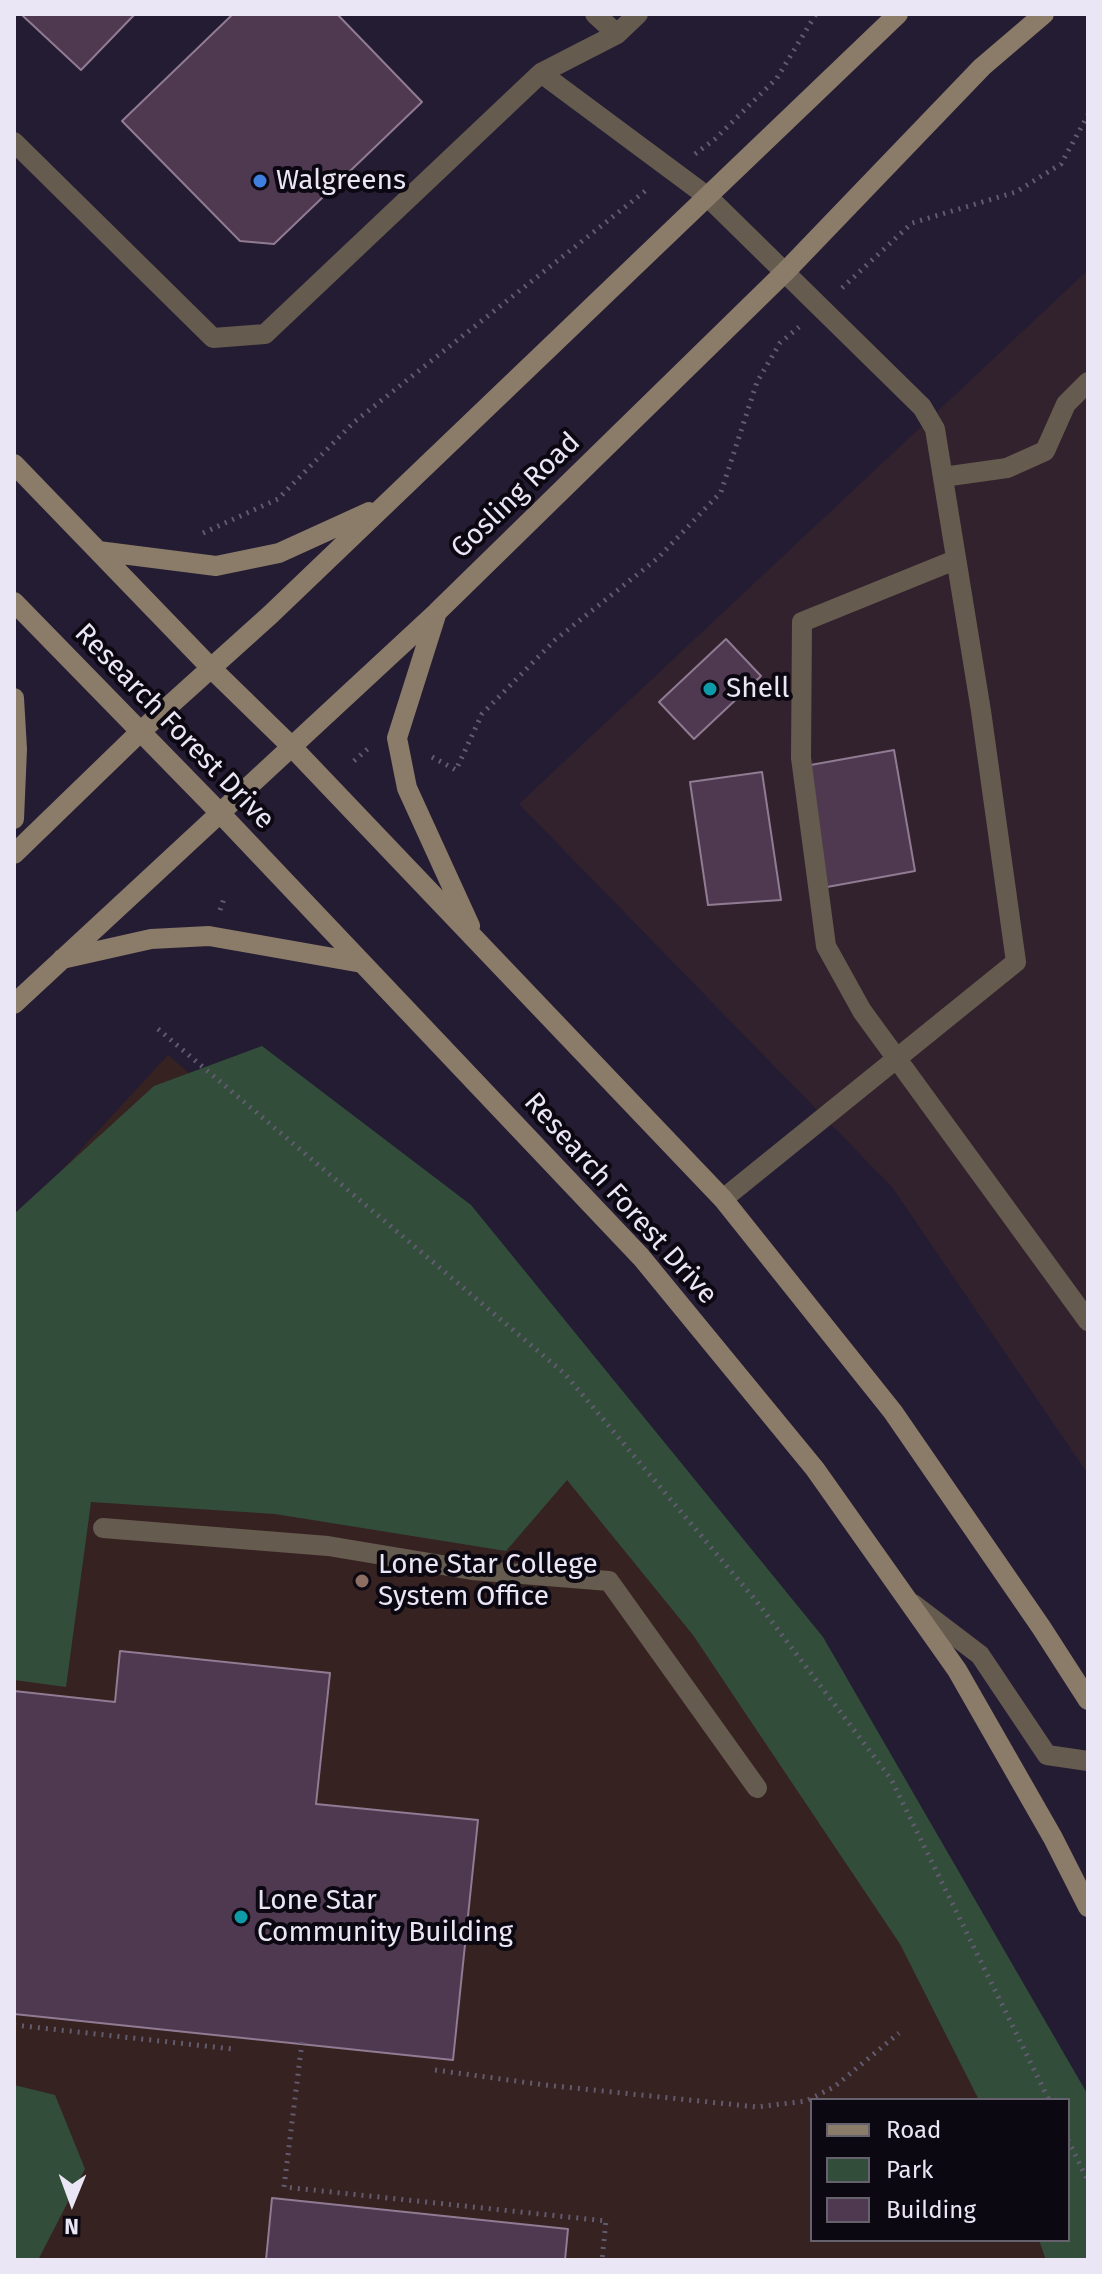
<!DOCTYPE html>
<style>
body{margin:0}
#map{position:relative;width:1102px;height:2274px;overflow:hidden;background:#241c32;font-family:"Fira Sans",sans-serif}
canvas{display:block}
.frame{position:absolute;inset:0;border:16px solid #ebe6f6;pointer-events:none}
.legend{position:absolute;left:810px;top:2098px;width:260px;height:144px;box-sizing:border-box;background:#0c0812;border:2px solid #65616d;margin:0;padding:10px 14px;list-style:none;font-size:24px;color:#ebe6f6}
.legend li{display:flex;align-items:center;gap:16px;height:40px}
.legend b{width:40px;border:2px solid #65616d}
.north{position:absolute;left:32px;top:2162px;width:80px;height:80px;-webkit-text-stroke:6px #0c0812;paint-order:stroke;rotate:181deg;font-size:22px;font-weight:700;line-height:32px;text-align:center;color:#ebe6f6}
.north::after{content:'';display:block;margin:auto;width:28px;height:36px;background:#ebe6f6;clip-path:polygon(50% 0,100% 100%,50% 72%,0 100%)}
</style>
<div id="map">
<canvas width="1102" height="2274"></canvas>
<div class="frame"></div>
<ul class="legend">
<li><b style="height:10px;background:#8b7b69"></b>Road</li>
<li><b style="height:22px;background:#324e3b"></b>Park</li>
<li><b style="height:22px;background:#4e3951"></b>Building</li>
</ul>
<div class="north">N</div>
</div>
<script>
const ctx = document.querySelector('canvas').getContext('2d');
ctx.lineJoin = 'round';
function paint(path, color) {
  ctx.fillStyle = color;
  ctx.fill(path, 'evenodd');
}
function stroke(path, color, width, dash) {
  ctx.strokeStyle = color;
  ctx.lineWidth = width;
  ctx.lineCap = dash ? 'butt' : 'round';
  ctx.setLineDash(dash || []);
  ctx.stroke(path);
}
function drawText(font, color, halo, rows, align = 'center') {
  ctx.font = font + ' "Fira Sans",sans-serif';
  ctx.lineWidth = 8;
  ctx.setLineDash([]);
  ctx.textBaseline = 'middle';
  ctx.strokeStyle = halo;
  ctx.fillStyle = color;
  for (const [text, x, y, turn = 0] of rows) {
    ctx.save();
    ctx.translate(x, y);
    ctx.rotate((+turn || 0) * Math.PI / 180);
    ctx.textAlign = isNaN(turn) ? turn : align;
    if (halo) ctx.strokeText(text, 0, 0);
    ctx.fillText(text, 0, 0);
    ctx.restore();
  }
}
paint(new Path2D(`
 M1088,270v1204l-196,-287 -373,-383z`), '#32222d');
paint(new Path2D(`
 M168,1055l374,320 490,725h-220v140h256l20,20h-1074v-1038z`), '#362221');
paint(new Path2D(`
 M262,1046l209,159 352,432 265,458v165h-42l-7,-20h29v-140h-89l-79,-156 -207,-309 -126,-155 -61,71 -231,-37 -184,-12 -25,185 -52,-7v-466l140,-128z
 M14,2085l41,10 30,74 -47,91h-24z`), '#324e3b');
const building = new Path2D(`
 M26,14h109l-54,56 -58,-54z
 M233,14h104l85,88 -148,142 -34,-3 -118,-120z
 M726,639l35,37 -67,63 -35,-37z
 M894,750l21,121 -88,16 -22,-121z
 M762,772l19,128 -73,5 -18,-123z
 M120,1651l210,22 -14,131 162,16 -25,240 -439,-46v-323l101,11z
 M272,2198l296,31 -3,31h-299z`);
paint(building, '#4e3951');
stroke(building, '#907b93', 2);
stroke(new Path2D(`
 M695,154l20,-15 62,-61 39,-64
 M842,288l70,-65 104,-31 45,-28 27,-49
 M203,533l75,-34 75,-76 296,-235
 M432,757l24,13 26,-56 73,-74 103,-82 63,-66 36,-110 23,-39 19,-16
 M354,761l17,-15
 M220,910l5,-14
 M158,1029l407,345 192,228 134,177 158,321
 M14,2025l219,24
 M302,2042l-18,145 322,34 -4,39
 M435,2070l110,15 212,22 49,-6 28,-14 65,-54
 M1068,2140l20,41`), '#625b70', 5, [2, 6]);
stroke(new Path2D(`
 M595,14l22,20
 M541,73l76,-39 21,-20
 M14,142l199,196 52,-4 276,-261 167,124 214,210 13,22 46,282 35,251 -293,237
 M943,477l64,-9 38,-17 21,-47 22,-22
 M955,560l-153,62 -1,136 25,188 36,65 226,310
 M103,1528l225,18 144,24 137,11 148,207
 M913,1604l67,51 67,100 41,6`), '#655b4f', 20);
stroke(new Path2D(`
 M14,464l198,205 79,77 432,453 170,213 148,215 47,73
 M98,551l118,15 63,-13 90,-41
 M14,602l206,211 421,444 174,212 142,201 96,168 35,69
 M436,615l-39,123 10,50 63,138
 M14,698l3,51 -3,70
 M14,854l126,-122 130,-117 628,-601
 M62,959l89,-20 58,-3 153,27
 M14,1004l423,-392 349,-341 196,-204 62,-53`), '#8b7b69', 20);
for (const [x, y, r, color] of [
 [260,181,8,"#3f7fe0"],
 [710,689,8,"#0f9aa8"],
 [362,1581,8,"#8d6e63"],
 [241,1917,8,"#0f9aa8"]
]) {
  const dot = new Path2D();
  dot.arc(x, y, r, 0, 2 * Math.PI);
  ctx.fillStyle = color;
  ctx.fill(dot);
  stroke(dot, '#0c0812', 3);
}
drawText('28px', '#ebe6f6', '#0c0812', [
 ["Walgreens",276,181],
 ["Shell",726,689],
 ["Lone Star College",378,1565],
 ["System Office",378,1597],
 ["Lone Star",257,1901],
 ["Community Building",257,1933]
], 'left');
drawText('28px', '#ebe6f6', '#0c0812', [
 ["Gosling Road",516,496,-44],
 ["Research Forest Drive",174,727,46],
 ["Research Forest Drive",620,1199,48]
]);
</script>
